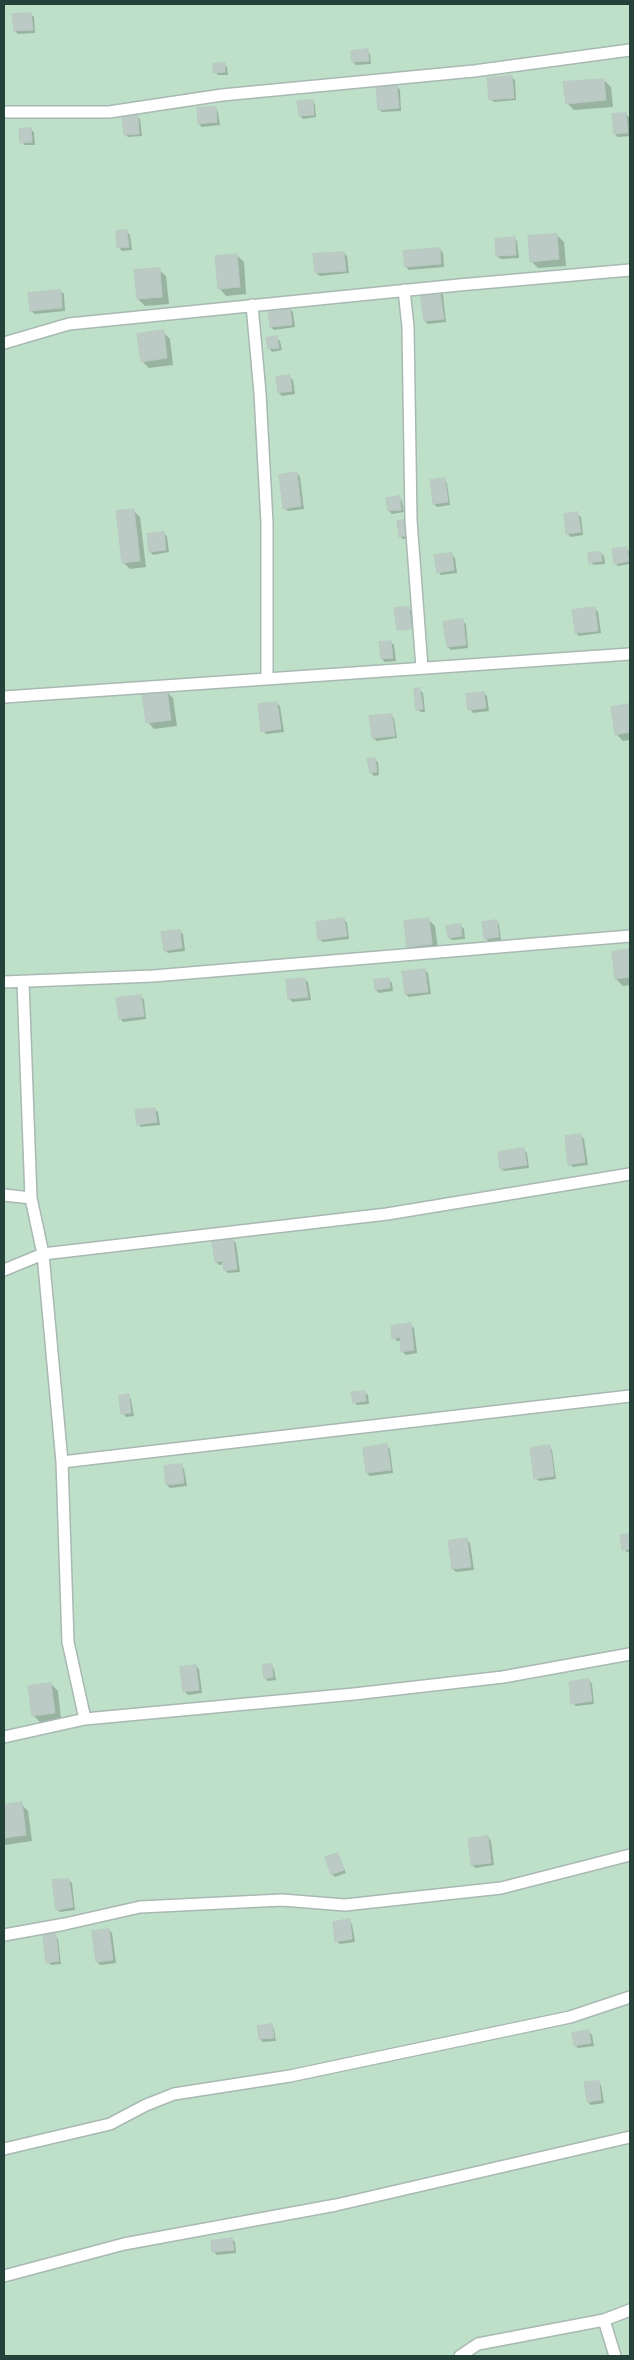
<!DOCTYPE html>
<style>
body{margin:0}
#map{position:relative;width:634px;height:2360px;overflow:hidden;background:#e6efeb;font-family:"Roboto Condensed",sans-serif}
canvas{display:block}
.frame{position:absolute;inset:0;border:5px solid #24423a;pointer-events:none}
</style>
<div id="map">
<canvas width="634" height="2360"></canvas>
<div class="frame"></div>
</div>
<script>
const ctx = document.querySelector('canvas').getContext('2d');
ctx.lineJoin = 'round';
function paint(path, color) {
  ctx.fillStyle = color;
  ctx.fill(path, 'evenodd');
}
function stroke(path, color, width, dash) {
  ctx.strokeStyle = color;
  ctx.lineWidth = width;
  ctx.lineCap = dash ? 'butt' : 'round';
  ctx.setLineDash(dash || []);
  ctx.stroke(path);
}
paint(new Path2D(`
 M4,4h626v2352h-626z`), '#bfe0c8');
paint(new Path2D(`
 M31,14l3,3 1,16 -17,1 -3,-3z
 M367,51l3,3 1,10 -15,1 -3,-3z
 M224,64l3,3 1,8h-10l-3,-3z
 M511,77l4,3 1,20 -22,2 -4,-3z
 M604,80l7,7 2,20 -39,3 -7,-7z
 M397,86l3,4 1,21 -19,1 -3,-3z
 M312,101l3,3 1,13 -13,2 -3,-3z
 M215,108l3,4 2,13 -18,2 -3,-3z
 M626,114l3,3 1,19 -12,1 -3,-3z
 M137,115l3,4 2,17 -14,1 -3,-3z
 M30,129l4,3 1,13h-10l-3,-3z
 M127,232l3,3 2,15 -10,1 -3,-4z
 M557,235l7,7 2,24 -28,2 -7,-7z
 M514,238l3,3 2,17 -18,1 -4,-3z
 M440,249l3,4 1,14 -35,3 -3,-3z
 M344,253l3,3 2,17 -29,3 -4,-3z
 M237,255l7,7 2,32 -20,2 -6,-7z
 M159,270l7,6 3,28 -24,2 -7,-7z
 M61,291l3,3 1,17 -30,3 -4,-3z
 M440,292l3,3 3,27 -18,2 -3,-3z
 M289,308l4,4 2,15 -21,3 -3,-3z
 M163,332l7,7 3,26 -24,3 -7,-7z
 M277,338l3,3 2,9 -10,2 -3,-4z
 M290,377l3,3 2,14 -13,2 -3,-3z
 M297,473l3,4 4,32 -16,2 -4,-3z
 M444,480l3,3 3,22 -13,2 -3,-3z
 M399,497l3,4 2,11 -12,2 -3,-3z
 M133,510l7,7 6,50 -16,2 -7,-7z
 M578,514l3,3 2,18 -12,2 -3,-3z
 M407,522l5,16 -9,1 -3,-3z
 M164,533l3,4 2,15 -16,3 -3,-4z
 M627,549l3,3v12l-12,2 -3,-3z
 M601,553l3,3 1,8 -11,1 -4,-3z
 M452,555l3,3 2,15 -16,2 -3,-3z
 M408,608l4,3 2,16 -15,2v1l-1,-1z
 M595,609l3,3 3,21 -22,3 -3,-3 -2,-22z
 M462,621l4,3 2,24 -17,2 -3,-3z
 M391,642l3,3 2,16 -11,1 -3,-3z
 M420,690l3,3 2,19h-4l-4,-3z
 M166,691l7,7 4,28 -23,3 -6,-7z
 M484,693l3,3 2,15 -16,2 -3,-4z
 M277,703l3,3 4,26 -18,2 -3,-3z
 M630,706v34l-7,1 -7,-7 -4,-26z
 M391,715l3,3 3,20 -20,3 -4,-3z
 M374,759l4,3 1,13 -5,1 -3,-3z
 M344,919l3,4 2,16 -26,3 -4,-3z
 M428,919l7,7 3,24 -23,3 -7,-6z
 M496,921l3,3 2,16 -12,2 -4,-4z
 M461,926l3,3 1,10 -13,1 -3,-3z
 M179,931l4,3 2,17 -17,2 -3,-3z
 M630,951v34l-7,1 -7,-7 -3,-26z
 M425,970l3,3 3,21 -22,3 -3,-3z
 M305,979l3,3 3,18 -18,2 -4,-3 -2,-18z
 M389,980l3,3 1,8 -14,2 -3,-3z
 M141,996l3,4 2,19 -23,3 -3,-4z
 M155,1109l3,3 2,13 -19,2 -3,-3z
 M581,1136l3,3 4,26 -15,2 -4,-3z
 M524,1150l3,3 2,15 -25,3 -3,-3z
 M233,1240l3,3 4,29 -12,1 -3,-3 -1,-6 -5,1 -3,-3z
 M411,1325l3,3 3,25 -11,2 -3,-3 -2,-11h-4l-3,-3z
 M364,1392l4,3 1,9 -12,1 -3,-3z
 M128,1396l3,3 3,17 -8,1 -3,-4z
 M387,1446l3,3 3,24 -23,3 -3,-3 -3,-24z
 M549,1446l3,4 4,29 -17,2 -4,-3z
 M181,1465l3,4 3,17 -17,2 -3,-3z
 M630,1535v17h-3l-3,-3 -2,-13z
 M467,1540l3,3 4,27 -18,2 -3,-3z
 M271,1665l3,4 2,11 -8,1 -3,-3z
 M196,1666l3,3 3,24 -14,2 -4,-4z
 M589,1680l3,4 2,20 -18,2 -3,-3z
 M51,1684l7,7 3,28 -21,3 -7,-7z
 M21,1804l7,7 4,30 -27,4 -1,-39z
 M488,1837l3,4 3,24 -18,3 -4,-3z
 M337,1854l9,19 -11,4 -3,-3z
 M69,1880l3,3 3,27 -15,2 -3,-3z
 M349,1921l3,3 3,18 -15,2 -4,-3z
 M109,1930l3,3 4,30 -16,2 -3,-4z
 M55,1935l3,4 3,25 -10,1 -3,-3z
 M271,2025l3,4 2,12 -13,1 -3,-3z
 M589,2032l3,3 2,11 -16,2 -3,-3z
 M598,2082l3,3 3,18 -13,2 -3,-3z
 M232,2239l3,3 1,11 -19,2 -3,-3z`), '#0003');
const building = new Path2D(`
 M31,13l2,17 -19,1 -2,-17z
 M368,49l1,12 -17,1 -1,-11z
 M225,63v9l-12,1v-9z
 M512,76l2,22 -25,2 -2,-22z
 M604,79l2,21 -40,4 -3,-22z
 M397,85l2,23 -21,2 -2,-23z
 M313,100l1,15 -15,1 -2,-15z
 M216,107l1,15 -19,2 -1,-16z
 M626,113l2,20 -14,1 -2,-20z
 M138,114l1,20 -15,1 -2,-20z
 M31,128l1,14 -12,1 -1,-14z
 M127,230l2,17 -12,1 -1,-17z
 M557,234l2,25 -29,3 -2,-26z
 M515,237l1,18 -20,1 -1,-17z
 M440,248l1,16 -36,3 -2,-16z
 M344,252l2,19 -31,2 -2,-19z
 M237,254l3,33 -22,2 -3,-33z
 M160,268l2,29 -25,2 -3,-29z
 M61,290l1,18 -32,3 -2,-18z
 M440,291l4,28 -20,2 -4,-28z
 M290,307l2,18 -22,2 -2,-17z
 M164,330l3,28 -26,4 -4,-28z
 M277,336l2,12 -11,1 -2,-11z
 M290,375l2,16 -14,2 -2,-16z
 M297,472l4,34 -18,3 -4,-34z
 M445,478l3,24 -15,2 -3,-24z
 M400,496l1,14 -13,1 -2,-13z
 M134,509l6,52 -18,2 -6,-52z
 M578,512l3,20 -15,2 -2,-20z
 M407,520l2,15 -10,2 -2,-16z
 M164,532l2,18 -17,2 -2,-18z
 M627,547l2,14 -15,3 -2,-15z
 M601,552l1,9 -13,2 -1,-10z
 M452,553l2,17 -17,3 -3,-18z
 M409,607l3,22 -15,1 -3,-22z
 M595,607l3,24 -23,2 -3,-23z
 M463,619l3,26 -19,2 -4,-25z
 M391,641l2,17 -12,1 -2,-17z
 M420,688l3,21 -7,1 -2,-21z
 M167,690l4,30 -25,3 -4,-30z
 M484,692l2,16 -18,2 -2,-16z
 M277,702l4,27 -20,3 -3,-28z
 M630,704v28l-15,3 -4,-28z
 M392,714l3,22 -23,2 -3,-22z
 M375,758l2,14 -7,1 -3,-14z
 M344,918l3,18 -29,4 -2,-18z
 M429,918l3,26 -25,3 -3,-26z
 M497,920l2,17 -15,2 -2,-17z
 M461,924l1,12 -14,2 -2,-12z
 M180,930l2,18 -18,3 -3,-19z
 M630,949v28l-15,2 -3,-27z
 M425,969l3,23 -23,2 -3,-22z
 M305,978l3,19 -20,2 -2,-19z
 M389,978l1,10 -15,2 -1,-10z
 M141,995l3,21 -25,3 -3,-21z
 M155,1108l2,14 -20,3 -2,-15z
 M581,1134l4,28 -17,3 -3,-29z
 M524,1148l3,17 -27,4 -2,-17z
 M233,1238l4,31 -13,2 -2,-10 -7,1 -3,-21z
 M411,1323l3,27 -13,2 -1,-15 -8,2 -1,-13z
 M365,1391l1,10 -13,2 -2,-11z
 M129,1394l2,19 -10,1 -2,-18z
 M387,1444l4,26 -25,3 -3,-25z
 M550,1445l4,31 -20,3 -4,-31z
 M182,1464l2,19 -18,2 -2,-19z
 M630,1534v15l-8,1 -2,-15z
 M467,1538l4,29 -19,2 -4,-28z
 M272,1664l1,13 -9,2 -2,-14z
 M196,1665l3,25 -16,2 -3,-25z
 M589,1679l3,22 -21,3 -2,-22z
 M51,1683l4,30 -23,3 -4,-30z
 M22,1802l4,33 -22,3v-33z
 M488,1836l3,27 -20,2 -3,-26z
 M338,1853l6,17 -13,5 -6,-18z
 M69,1879l4,28 -17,3 -4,-30z
 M350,1919l2,20 -17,3 -2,-20z
 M109,1929l4,31 -17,2 -4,-31z
 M56,1934l3,27 -13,2 -3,-28z
 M272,2024l2,14 -15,1 -2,-13z
 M589,2030l2,13 -17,3 -2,-13z
 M599,2081l2,19 -14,2 -3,-20z
 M232,2238l2,12 -22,2 -1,-11z`);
paint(building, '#bbcac4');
stroke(building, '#b8c9c2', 1);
const service = new Path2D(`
 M4,112h105l113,-17 252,-24 156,-21
 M404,290l4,37 3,193 11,148
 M252,305l8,88 7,130v156
 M4,343l65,-19 390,-39 171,-15
 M4,697l626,-43
 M4,982l149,-6 477,-40
 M23,982l8,216 12,56 344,-40 243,-40
 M4,1195l27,3
 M4,1270l39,-16 19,208 6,180 17,77
 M62,1462l568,-66
 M4,1737l81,-18 269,-25 149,-17 127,-23
 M4,1935l61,-11 75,-17 142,-7 63,5 156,-17 129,-33
 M4,2149l106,-25 36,-19 28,-11 116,-18 280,-59 60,-20
 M4,2276l120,-32 212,-39 294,-68
 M604,2320l11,36
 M460,2356l18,-12 126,-24 26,-10`);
stroke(service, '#a8b8b2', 14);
stroke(service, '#fff', 11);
</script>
